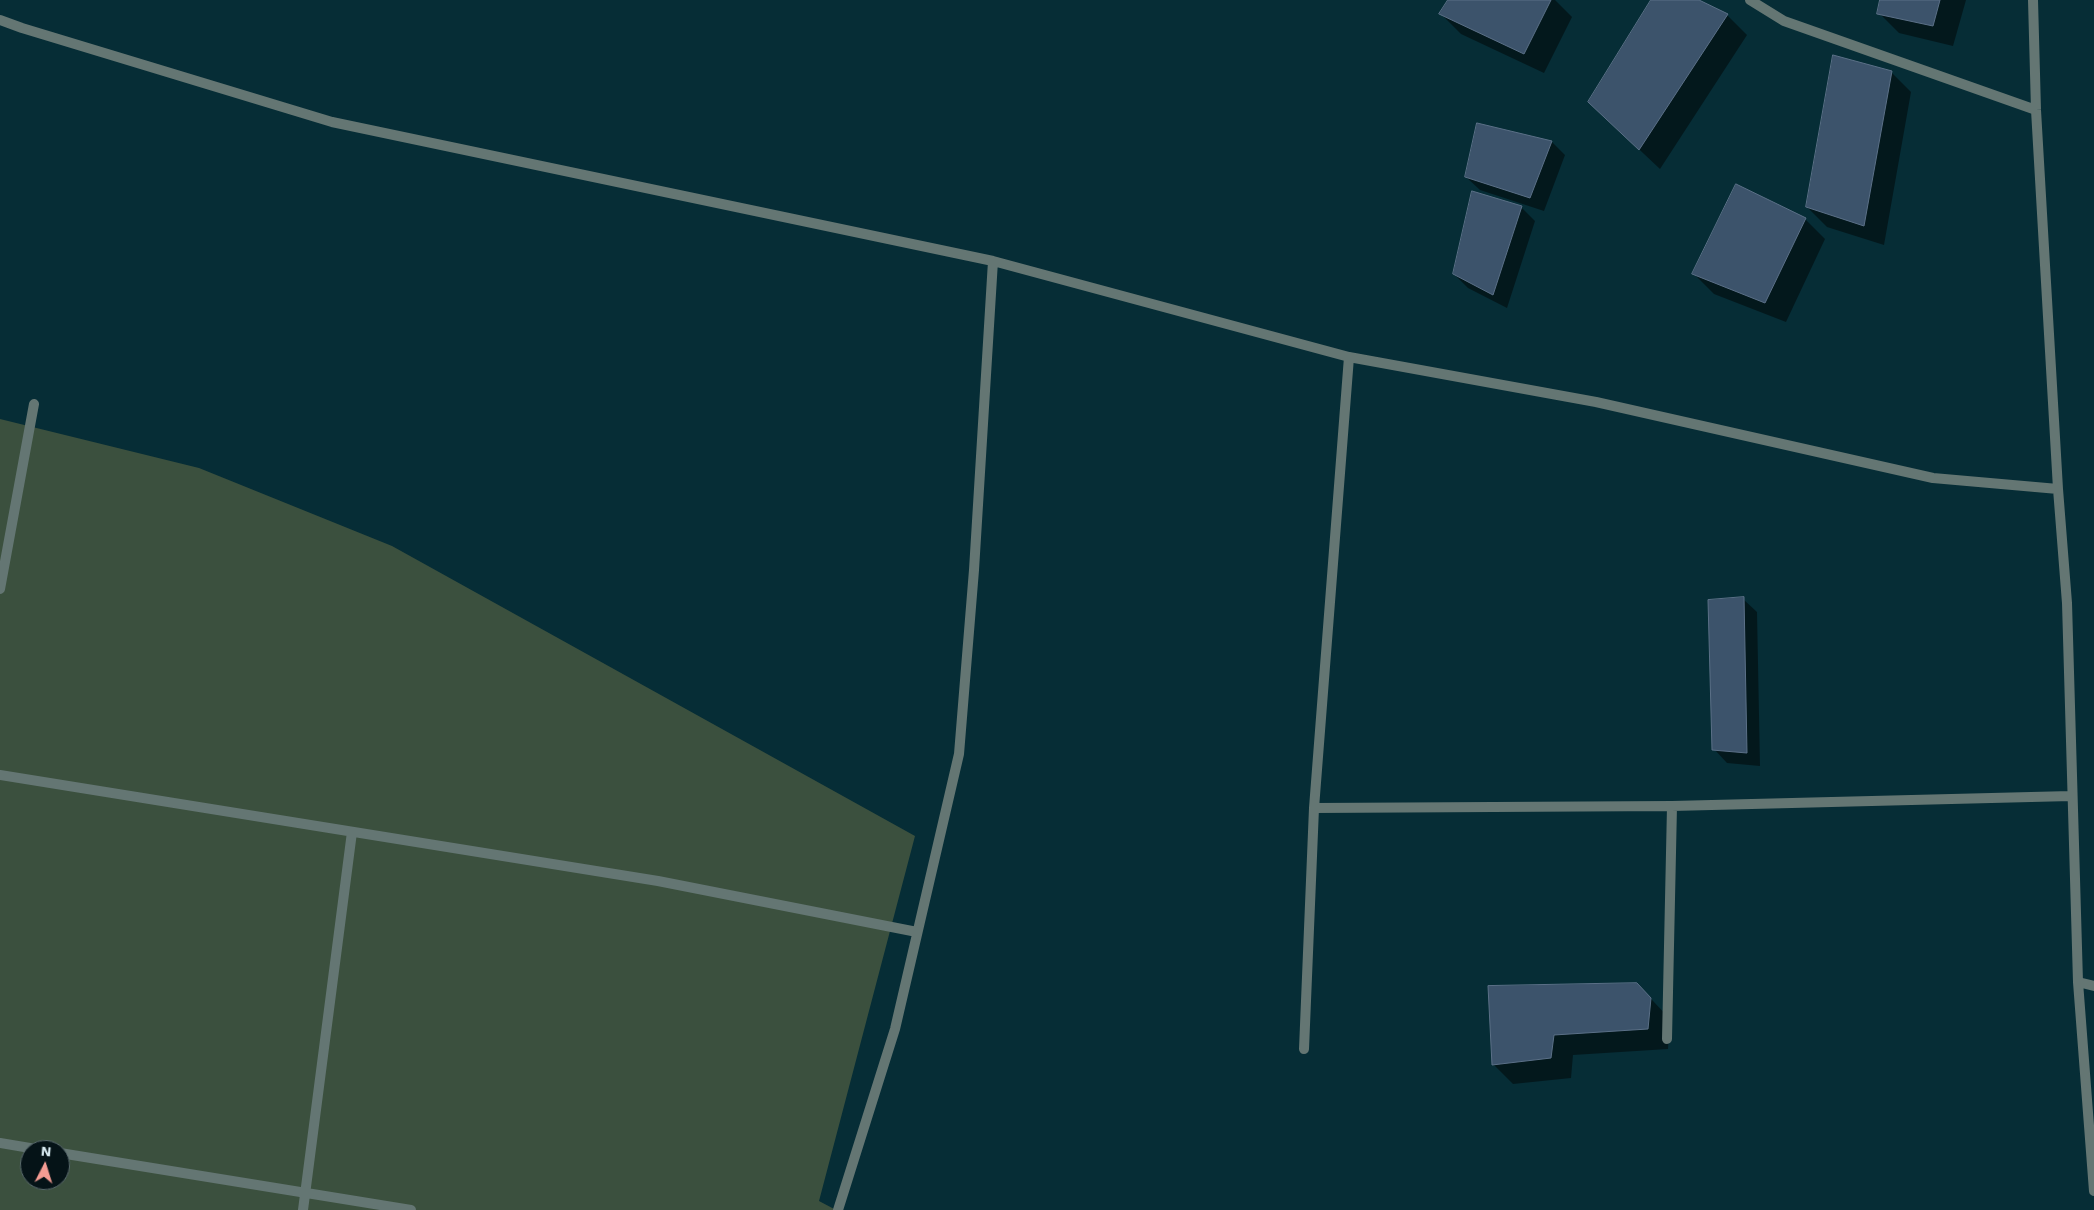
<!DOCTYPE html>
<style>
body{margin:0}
#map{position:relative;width:2094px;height:1210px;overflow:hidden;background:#062d36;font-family:"Work Sans",sans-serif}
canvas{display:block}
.north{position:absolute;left:20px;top:1140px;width:50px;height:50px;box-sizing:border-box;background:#051317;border:1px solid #59696d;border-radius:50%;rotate:5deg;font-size:14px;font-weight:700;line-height:20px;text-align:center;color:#d6e9ef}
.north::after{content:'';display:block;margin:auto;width:18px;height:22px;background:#f59c93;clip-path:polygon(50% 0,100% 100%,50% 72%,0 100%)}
</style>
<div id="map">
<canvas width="2094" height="1210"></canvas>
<div class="north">N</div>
</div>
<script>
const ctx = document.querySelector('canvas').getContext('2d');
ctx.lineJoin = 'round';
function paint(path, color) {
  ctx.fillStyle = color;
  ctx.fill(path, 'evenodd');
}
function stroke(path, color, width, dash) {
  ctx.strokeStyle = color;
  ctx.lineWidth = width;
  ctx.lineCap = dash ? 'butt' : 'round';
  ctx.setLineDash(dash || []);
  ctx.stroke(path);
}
paint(new Path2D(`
 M0,419l199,49 193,78 523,290 -96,365 17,9h-836zM30,1150h30v30h-30z`), '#3b503e');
paint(new Path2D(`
 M1449,0h106l17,17 -28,56 -83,-39 -20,-20z
 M1652,0h44l31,15 20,20 -87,134 -50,-47z
 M1881,0h85l-13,46 -54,-13 -20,-20z
 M1891,72l20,20 -27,153 -57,-18 -20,-20z
 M1552,142l13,13 -21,56 -64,-21 -14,-13z
 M1521,207l14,14 -28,87 -39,-20 -14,-14z
 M1805,219l20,20 -39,83 -72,-28 -20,-20z
 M1743,599l14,13 3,154 -33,-3 -13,-14z
 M1637,984l33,35 -2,30 -95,6 -2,23 -58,6 -20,-20z`), '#0007');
const building = new Path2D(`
 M1448,0h103l-27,54 -85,-40z
 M1651,0h48l29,14 -89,136 -51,-48z
 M1880,0h60l-7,26 -56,-12z
 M1833,55l59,16 -28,155 -58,-19z
 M1477,123l75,18 -22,57 -65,-21z
 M1736,184l70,34 -41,85 -73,-29z
 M1472,191l50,15 -29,89 -40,-21z
 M1744,597l3,156 -35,-3 -4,-150z
 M1637,983l14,15 -3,31 -94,6 -3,23 -59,7 -4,-79z`);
paint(building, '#3c536b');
stroke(building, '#5b7087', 1);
stroke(new Path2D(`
 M1750,0l34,21 252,89
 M2033,0l3,110 22,379 9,114 11,379 16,209
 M0,20l22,8 310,94 661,139 356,96 247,45 337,76 125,11
 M1349,357l-35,451 358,-2 399,-10
 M0,589l34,-185
 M0,775l658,106 259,51
 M2078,982l16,4
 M1667,1039l5,-233
 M1304,1049l10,-241
 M0,1143l42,7
 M60,1153l351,57
 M303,1210l49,-378
 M838,1210l57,-181 64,-275 15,-184 19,-309`), '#647673', 10);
</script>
